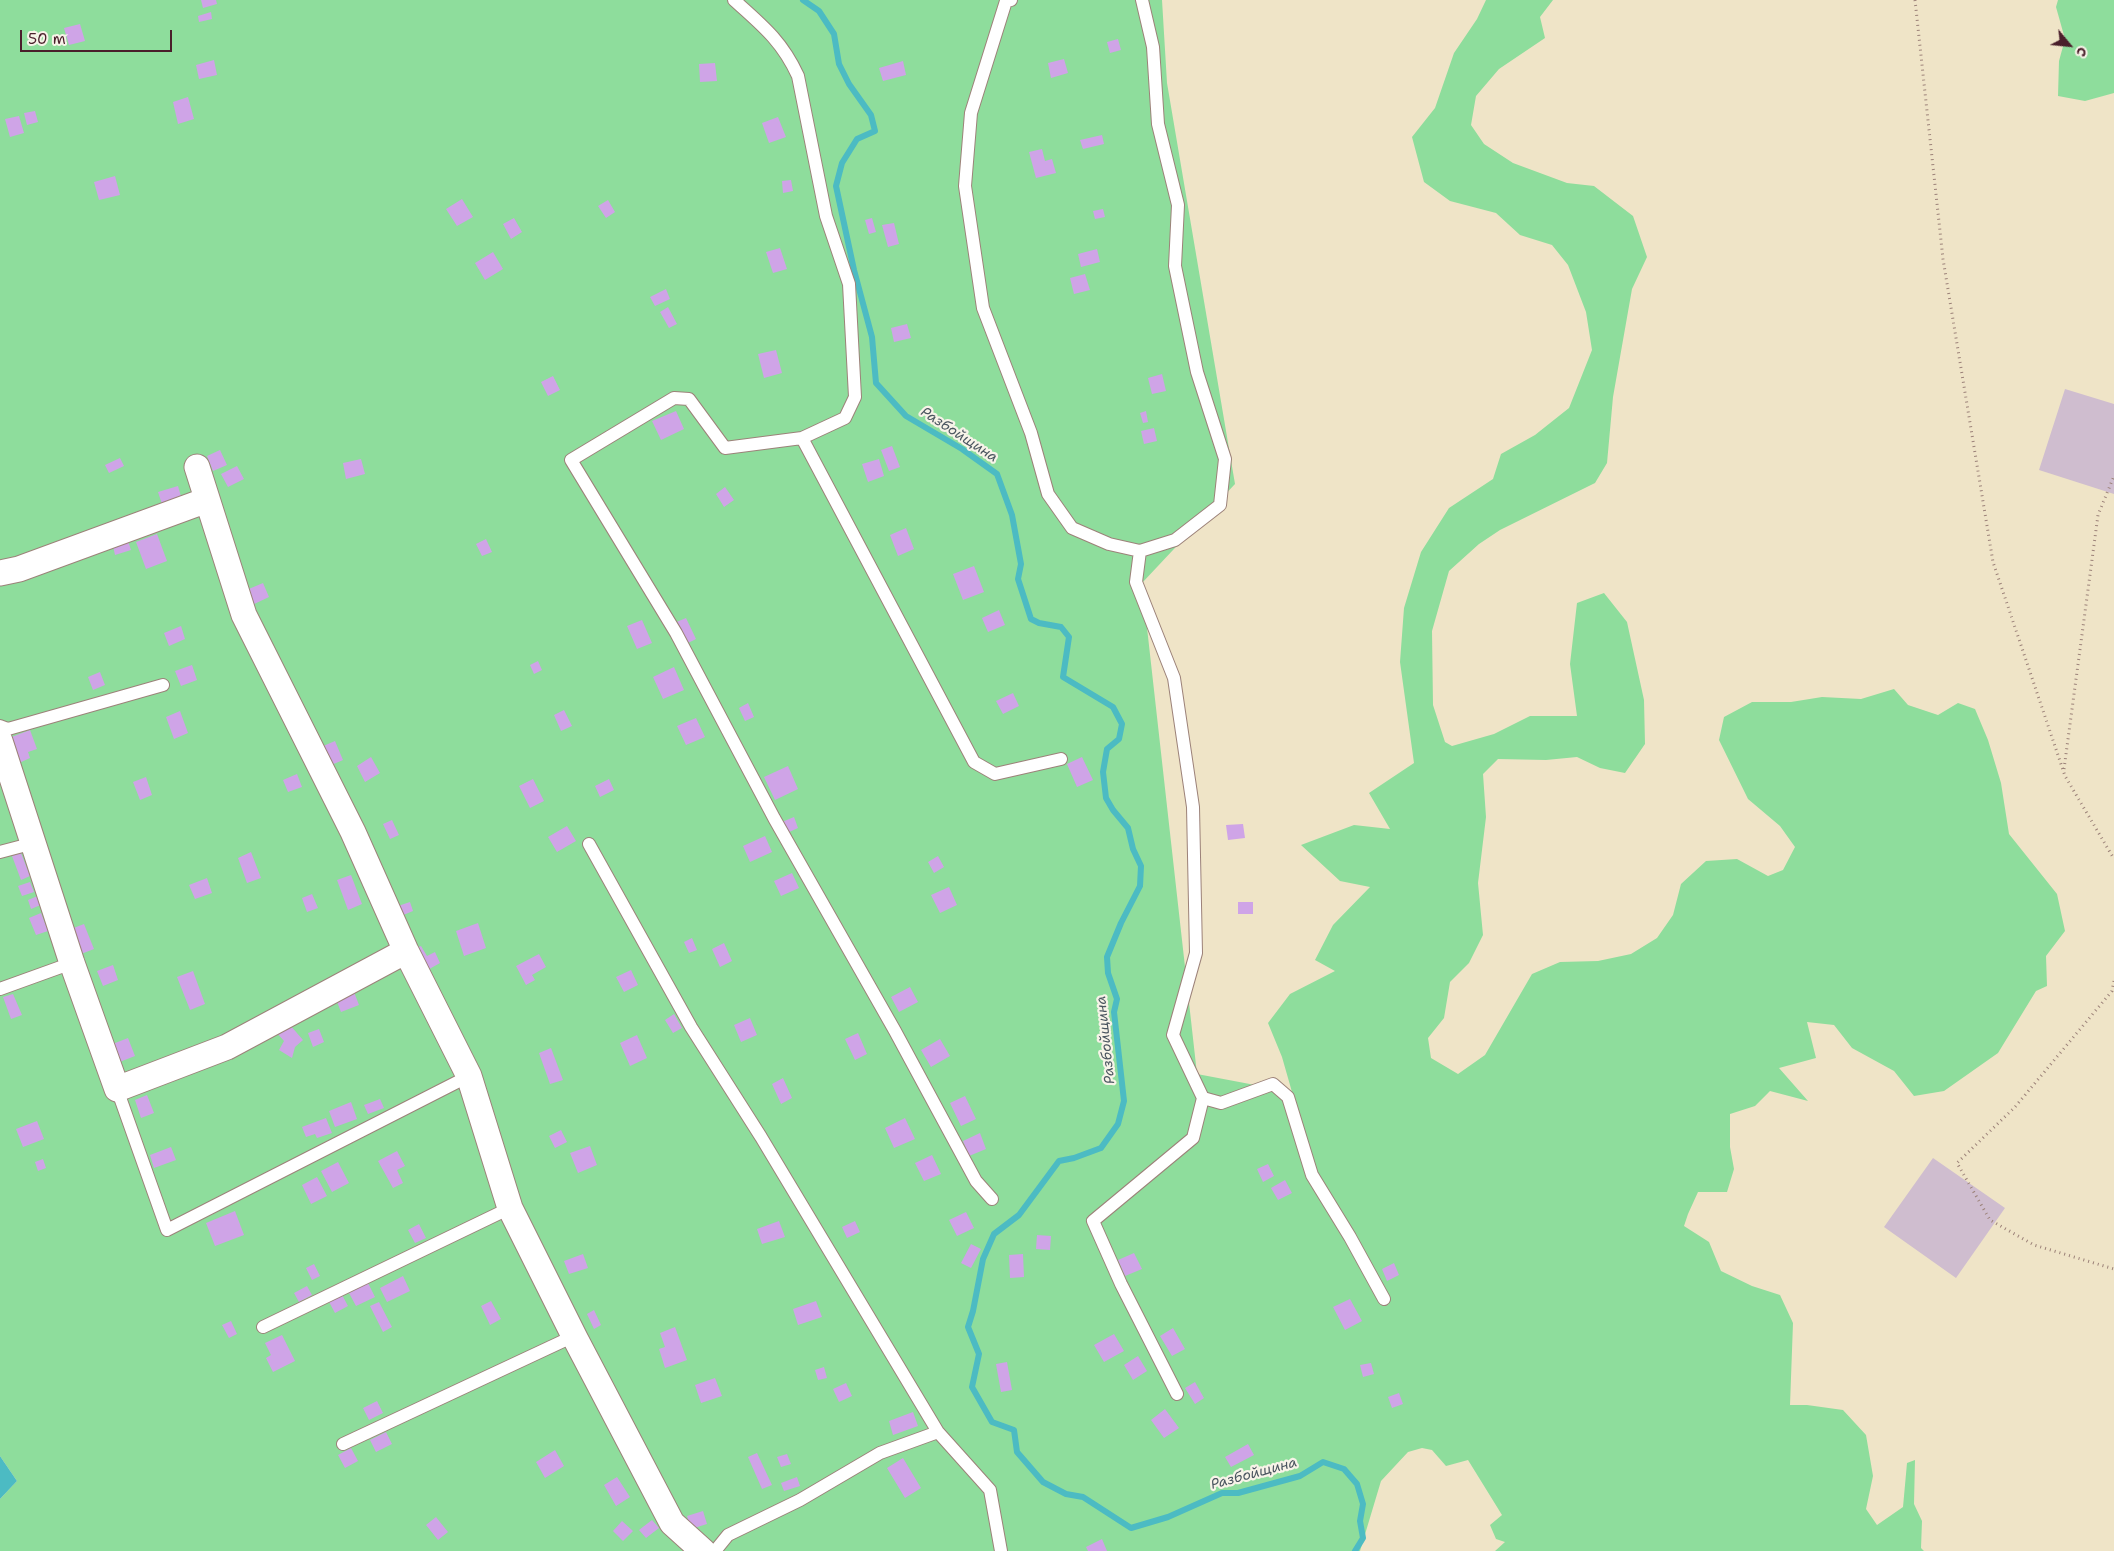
<!DOCTYPE html>
<meta charset="utf-8">
<style>
body{margin:0}
#map{position:relative;width:2114px;height:1551px;overflow:hidden;background:#efe4c7;font-family:"Shantell Sans",sans-serif}
canvas{display:block}
.north{position:absolute;left:2044px;top:20px;width:50px;height:50px;-webkit-text-stroke:4px #f7f3e8;paint-order:stroke;rotate:118deg;font-size:14px;font-weight:700;line-height:20px;text-align:center;color:#4a1f2b}
.north::after{content:'';display:block;margin:auto;width:18px;height:22px;background:#4a1f2b;clip-path:polygon(50% 0,100% 100%,50% 72%,0 100%)}
.scale{position:absolute;left:20px;top:30px;width:152px;height:22px;box-sizing:border-box;border:2px solid #4a1f2b;border-top:0;padding-left:6px;font-size:15px;line-height:18px;white-space:nowrap;color:#4a1f2b;-webkit-text-stroke:4px #f7f3e8;paint-order:stroke}
</style>
<div id="map">
<canvas width="2114" height="1551"></canvas>
<div class="north">С</div>
<div class="scale">50 m</div>
</div>
<script>
const ctx = document.querySelector('canvas').getContext('2d');
ctx.lineJoin = 'round';
function paint(path, color) {
  ctx.fillStyle = color;
  ctx.fill(path, 'evenodd');
}
function stroke(path, color, width, dash) {
  ctx.strokeStyle = color;
  ctx.lineWidth = width;
  ctx.lineCap = dash ? 'butt' : 'round';
  ctx.setLineDash(dash || []);
  ctx.stroke(path);
}
function drawText(font, color, halo, rows, align = 'center') {
  ctx.font = font + ' "Shantell Sans",sans-serif';
  ctx.lineWidth = 4.5;
  ctx.setLineDash([]);
  ctx.textBaseline = 'middle';
  ctx.strokeStyle = halo;
  ctx.fillStyle = color;
  for (const [text, x, y, turn = 0] of rows) {
    ctx.save();
    ctx.translate(x, y);
    ctx.rotate((+turn || 0) * Math.PI / 180);
    ctx.textAlign = isNaN(turn) ? turn : align;
    if (halo) ctx.strokeText(text, 0, 0);
    ctx.fillText(text, 0, 0);
    ctx.restore();
  }
}
paint(new Path2D(`
 M2065,389l49,15v90l-75,-24z
 M1933,1158l72,50 -49,70 -72,-51z`), '#cfbdcf');
paint(new Path2D(`
 M0,0h1162l5,83 68,401 -93,99 55,491 95,18 -10,-35 -14,-34 22,-29 45,-23 -20,-11 18,-35 37,-38 -30,-6 -39,-36 53,-20 36,4 -21,-36 45,-30 -14,-101 4,-54 17,-56 28,-44 44,-29 8,-25 34,-19 34,-27 23,-58 -6,-38 -18,-47 -16,-20 -32,-10 -24,-22 -46,-12 -26,-19 -12,-45 23,-29 19,-55 23,-34 9,-19h67l-13,17 5,21 -46,31 -23,27 -5,29 13,19 29,19 54,20 27,3 39,30 14,41 -15,32 -19,108 -6,66 -12,20 -95,47 -21,14 -30,27 -17,60 1,74 12,37 7,4 42,-12 36,-18h47l-7,-52 7,-61 27,-10 23,29 17,78 1,44 -20,29 -25,-5 -23,-11 -31,3 -48,-1 -15,15 3,43 -8,66 5,52 -14,28 -19,19 -6,36 -16,20 3,20 27,16 27,-19 47,-81 28,-12 38,-1 33,-7 26,-16 16,-23 8,-31 25,-23 31,-2 31,17 15,-6 12,-23 -15,-21 -32,-27 -29,-59 5,-23 28,-15h39l31,-5 39,2 33,-10 14,16 30,10 20,-12 17,6 13,31 13,43 8,51 48,60 8,37 -19,25 1,30 -11,5 -38,62 -54,38 -30,5 -20,-25 -42,-23 -18,-23 -27,-3 9,36 -37,10 29,33 -38,-10 -15,15 -25,8v33l4,22 -7,23h-29l-10,22 -4,12 25,16 12,29 31,15 28,9 13,28 -3,82h17l36,5 23,25 7,41 -7,33 11,16 26,-18 4,-44 8,-3 -1,44 8,17 -1,27 3,3h-429l10,-9 -9,-3 -6,-14 12,-10 -34,-55 -22,6 -14,-16 -10,-2 -14,4 -27,29 -21,70h-1360v-52l17,-18 -17,-25z
 M2058,0h56v93l-29,8 -27,-5 1,-35 6,-22 -9,-32z`), '#8edd9c');
paint(new Path2D(`
 M0,1456l17,25 -17,18z`), '#4cbbc3');
stroke(new Path2D(`
 M803,0l16,11 15,23 5,30 10,20 22,31 4,16 -18,8 -15,24 -6,23 18,84 18,67 4,46 30,33 56,33 35,25 15,41 9,49 -3,15 13,40 8,4 22,4 8,10 -6,40 50,30 9,17 -3,15 -12,10 -4,23 3,26 7,12 15,18 5,21 8,17 -1,20 -19,37 -14,34 1,16 9,26 -3,13 10,89 -6,23 -17,24 -27,10 -15,3 -40,54 -25,19 -11,25 -10,52 -5,16 11,27 -7,33 20,35 22,8 3,22 26,30 23,12 17,3 48,31 37,-11 54,-24h16l62,-17 23,-14 21,7 13,15 6,20 -3,17 3,17 -8,13`), '#4cbbc3', 6);
paint(new Path2D(`
 M201,0h15l1,4 -14,4z
 M211,12l1,7 -13,3 -1,-6z
 M80,24l5,17 -16,4 -5,-17z
 M1118,39l3,11 -11,3 -3,-11z
 M1064,59l4,14 -17,5 -3,-15z
 M214,60l3,15 -18,4 -3,-14z
 M903,61l3,14 -23,6 -4,-13z
 M715,63l2,18 -17,1 -1,-18z
 M188,97l6,22 -16,5 -5,-22z
 M35,111l3,11 -11,3 -3,-12z
 M19,116l5,17 -14,4 -5,-18z
 M778,117l8,20 -17,6 -7,-20z
 M1102,135l2,9 -21,5 -3,-9z
 M1042,149l3,12 7,-2 4,14 -20,5 -7,-26z
 M115,176l5,19 -21,5 -5,-18z
 M791,180l2,11 -10,2 -1,-12z
 M462,199l11,18 -16,9 -11,-17z
 M608,200l7,12 -9,6 -8,-12z
 M1103,209l2,8 -10,2 -2,-8z
 M514,218l8,14 -11,7 -8,-15z
 M872,218l4,14 -7,2 -4,-14z
 M894,223l5,21 -11,3 -6,-22z
 M780,248l7,21 -14,4 -7,-21z
 M1097,249l3,13 -19,5 -3,-13z
 M493,252l10,17 -18,11 -10,-17z
 M1085,274l5,16 -16,4 -4,-16z
 M666,289l4,10 -15,7 -5,-9z
 M668,307l9,17 -8,4 -9,-16z
 M907,324l4,14 -17,4 -3,-14z
 M776,350l6,23 -18,5 -6,-24z
 M1162,374l4,17 -14,3 -4,-16z
 M553,376l7,14 -12,6 -7,-14z
 M676,411l8,18 -23,11 -9,-19z
 M1146,411l2,11 -5,1 -3,-10z
 M1154,428l3,13 -13,3 -3,-13z
 M892,446l8,21 -11,4 -8,-21z
 M220,450l7,15 -14,6 -6,-15z
 M120,458l4,8 -15,7 -4,-8z
 M361,459l4,15 -19,5 -3,-16z
 M879,459l5,17 -16,6 -6,-18z
 M237,466l7,13 -16,8 -7,-13z
 M178,486l4,14 -19,7 -5,-15z
 M725,487l9,13 -10,7 -8,-13z
 M906,528l8,21 -16,7 -8,-21z
 M157,534l10,27 -21,8 -10,-27z
 M486,539l6,13 -10,4 -6,-12z
 M128,541l3,9 -16,5 -2,-9z
 M974,566l10,26 -21,8 -10,-26z
 M263,583l6,14 -19,9 -6,-15z
 M999,610l6,15 -17,7 -6,-14z
 M686,618l10,21 -12,6 -10,-22z
 M642,620l10,23 -15,6 -10,-23z
 M181,626l4,13 -16,7 -5,-13z
 M538,661l4,9 -8,4 -4,-9z
 M192,665l5,15 -16,6 -6,-15z
 M674,667l10,23 -21,9 -10,-22z
 M100,672l5,13 -12,5 -5,-13z
 M1013,693l6,13 -16,8 -7,-13z
 M748,703l6,14 -9,4 -6,-13z
 M564,710l8,16 -11,5 -7,-16z
 M180,711l8,22 -14,6 -8,-22z
 M696,718l9,19 -19,8 -9,-19z
 M30,730l7,19 -9,3 2,6 -11,5 -10,-25z
 M335,741l8,19 -14,6 -8,-19z
 M371,757l9,16 -15,9 -8,-16z
 M1082,757l11,23 -16,7 -10,-23z
 M788,766l10,23 -23,11 -11,-23z
 M297,774l5,13 -14,5 -5,-12z
 M146,777l6,18 -12,5 -7,-18z
 M533,779l11,22 -14,7 -11,-22z
 M609,779l5,11 -14,7 -5,-11z
 M794,817l4,11 -11,5 -5,-11z
 M392,820l7,15 -9,4 -7,-15z
 M1243,824l2,14 -17,2 -2,-15z
 M567,826l9,15 -19,11 -9,-15z
 M765,836l7,16 -22,10 -7,-16z
 M251,852l10,26 -14,5 -9,-25z
 M21,853l9,23 -9,4 -9,-24z
 M938,856l6,11 -10,6 -6,-11z
 M792,873l7,15 -18,8 -7,-15z
 M351,875l11,29 -14,6 -11,-30z
 M207,878l5,15 -17,6 -6,-14z
 M30,882l4,10 -12,4 -4,-10z
 M949,887l8,18 -17,8 -9,-18z
 M312,894l6,14 -11,4 -5,-14z
 M40,895l3,9 -12,5 -3,-9z
 M410,902l3,9 -17,7 -4,-10z
 M1238,902h15v12h-15z
 M41,913l7,18 -12,4 -7,-17z
 M478,923l8,25 -22,8 -8,-25z
 M84,924l10,25 -13,5 -10,-25z
 M692,938l5,12 -8,3 -5,-11z
 M724,943l8,18 -12,6 -8,-18z
 M421,946l6,10 8,-4 5,11 -16,9 -12,-22z
 M539,954l7,13 -14,8 3,5 -9,5 -10,-19z
 M113,965l5,15 -15,6 -6,-15z
 M631,970l7,15 -14,7 -8,-15z
 M193,971l12,33 -15,6 -13,-33z
 M910,987l8,15 -19,10 -8,-15z
 M354,992l5,13 -18,7 -5,-13z
 M13,994l9,21 -11,4 -8,-22z
 M674,1014l8,14 -9,5 -8,-13z
 M750,1018l7,17 -16,7 -7,-17z
 M290,1025l13,15 -8,7 -3,11 -13,-8 5,-9 -8,-9z
 M319,1029l5,13 -11,5 -5,-14z
 M858,1033l9,21 -12,6 -10,-21z
 M637,1035l10,23 -17,8 -10,-23z
 M128,1038l7,18 -18,7 -7,-18z
 M940,1039l10,17 -19,11 -10,-17z
 M551,1048l12,32 -13,4 -11,-31z
 M783,1078l9,20 -11,6 -9,-20z
 M147,1095l7,18 -13,5 -6,-18z
 M965,1096l11,23 -15,7 -11,-23z
 M380,1099l4,9 -16,6 -4,-9z
 M351,1102l6,17 -22,8 -6,-16z
 M326,1118l6,15 -15,5 -2,-4 -9,3 -4,-10z
 M905,1118l10,21 -21,9 -9,-20z
 M37,1121l7,18 -21,8 -7,-18z
 M561,1130l6,12 -12,6 -6,-12z
 M980,1133l6,16 -17,7 -6,-15z
 M590,1146l7,19 -19,8 -8,-20z
 M171,1147l5,13 -22,8 -4,-13z
 M397,1151l8,15 -8,4 6,13 -10,5 -15,-27z
 M932,1155l9,19 -17,7 -9,-18z
 M43,1159l3,9 -8,3 -3,-9z
 M338,1162l11,21 -17,9 -11,-21z
 M1268,1164l6,12 -11,6 -6,-13z
 M317,1177l10,19 -16,8 -9,-19z
 M1285,1180l7,13 -14,7 -7,-12z
 M235,1211l9,24 -29,11 -9,-23z
 M966,1212l8,16 -17,8 -8,-16z
 M779,1221l6,16 -23,7 -5,-15z
 M855,1221l5,11 -13,6 -5,-11z
 M419,1224l7,14 -11,5 -7,-13z
 M1037,1235l14,1 -1,14 -14,-1z
 M971,1244l10,5 -10,19 -10,-5z
 M1134,1253l8,16 -17,7 -7,-16z
 M583,1254l5,14 -19,6 -5,-13z
 M1023,1254l1,23 -14,1 -1,-23z
 M1394,1263l5,12 -12,6 -5,-12z
 M314,1264l6,12 -8,4 -6,-12z
 M403,1276l7,15 -23,11 -7,-14z
 M368,1283l7,14 -19,9 -7,-13z
 M307,1286l5,9 -13,7 -5,-9z
 M341,1293l7,13 -13,7 -7,-13z
 M1350,1299l12,22 -17,9 -12,-23z
 M491,1301l10,18 -11,6 -9,-19z
 M816,1301l6,16 -24,8 -5,-16z
 M379,1302l13,25 -9,5 -13,-26z
 M594,1310l7,15 -7,4 -7,-15z
 M231,1321l6,13 -8,4 -7,-13z
 M675,1327l12,33 -22,8 -6,-19 6,-2 -5,-14z
 M1173,1328l12,21 -13,7 -12,-20z
 M1114,1334l10,17 -20,11 -10,-17z
 M282,1335l13,26 -22,11 -7,-14 5,-3 -6,-12z
 M1138,1356l9,15 -14,9 -9,-15z
 M1007,1362l5,28 -11,2 -5,-28z
 M1371,1363l3,11 -11,3 -3,-12z
 M824,1367l3,11 -9,2 -3,-10z
 M715,1378l7,18 -21,7 -6,-18z
 M1195,1382l9,16 -9,6 -10,-16z
 M846,1383l6,13 -13,6 -6,-13z
 M1399,1393l4,11 -11,4 -4,-11z
 M377,1401l6,12 -14,7 -6,-12z
 M1165,1409l14,19 -15,10 -13,-18z
 M913,1412l5,14 -25,9 -4,-14z
 M386,1432l6,12 -16,8 -6,-12z
 M1248,1444l6,11 -23,12 -6,-10z
 M351,1448l7,13 -13,7 -7,-13z
 M555,1450l9,16 -19,12 -9,-16z
 M757,1453l15,32 -10,4 -14,-32z
 M787,1454l4,10 -10,3 -4,-10z
 M903,1458l18,30 -16,10 -18,-30z
 M617,1477l13,20 -14,9 -12,-21z
 M797,1477l3,9 -16,5 -3,-8z
 M703,1511l4,13 -16,5 -4,-13z
 M436,1517l12,15 -10,8 -12,-15z
 M652,1520l7,8 -13,10 -7,-8z
 M622,1521l11,10 -10,10 -10,-10z
 M1102,1539l5,12h-19l-2,-4z`), '#cfa4e7');
const lane = new Path2D(`
 M734,0c28,25 48,41 64,76l28,140 23,68 6,113 -10,21 -43,20 -77,10 -36,-49 -15,-1 -103,62 105,173 98,185 121,213 81,150 16,18
 M1011,0l-5,1 -35,112 -6,73 18,122 48,125 17,61 24,34 37,16 31,7 35,-11 45,-35 5,-46 -28,-87 -22,-106 3,-61 -20,-81 -5,-77 -11,-47
 M802,438l172,324 21,12 66,-15
 M1140,551l-4,31 38,96 19,129 3,146 -23,82 30,63 -10,40 -100,83 28,63 56,110
 M0,726l8,3 155,-44
 M589,844l102,183 70,110 177,295
 M0,852l34,-9
 M0,989l72,-26
 M117,1089l50,141 302,-154
 M1203,1098l18,5 52,-19 15,13 24,78 38,62 34,62
 M263,1327l247,-119
 M343,1444l231,-108
 M715,1551l13,-16 72,-35 80,-47 58,-21 52,58 11,61`);
const street = new Path2D(`
 M197,467l47,148 109,217 53,119
 M0,573l19,-4 188,-69
 M0,741l72,222 45,126 110,-42 179,-96 63,125 41,132 65,130 97,185 31,28`);
stroke(lane, '#9c8279', 14);
stroke(street, '#9c8279', 27);
stroke(new Path2D(`
 M1915,0l28,259 50,303 72,214 49,83
 M2064,769l34,-254 16,-39
 M2114,981l-2,10 -97,116 -58,56 33,57 44,25 80,24`), '#9c8279', 3, [1, 4]);
stroke(lane, '#fff', 12);
stroke(street, '#fff', 25);
drawText('italic 14px', '#4b5660', '#f7f3e8', [
 ["Разбойщина",959,435,33],
 ["Разбойщина",1106,1040,-96],
 ["Разбойщина",1254,1474,-15]
]);
</script>
